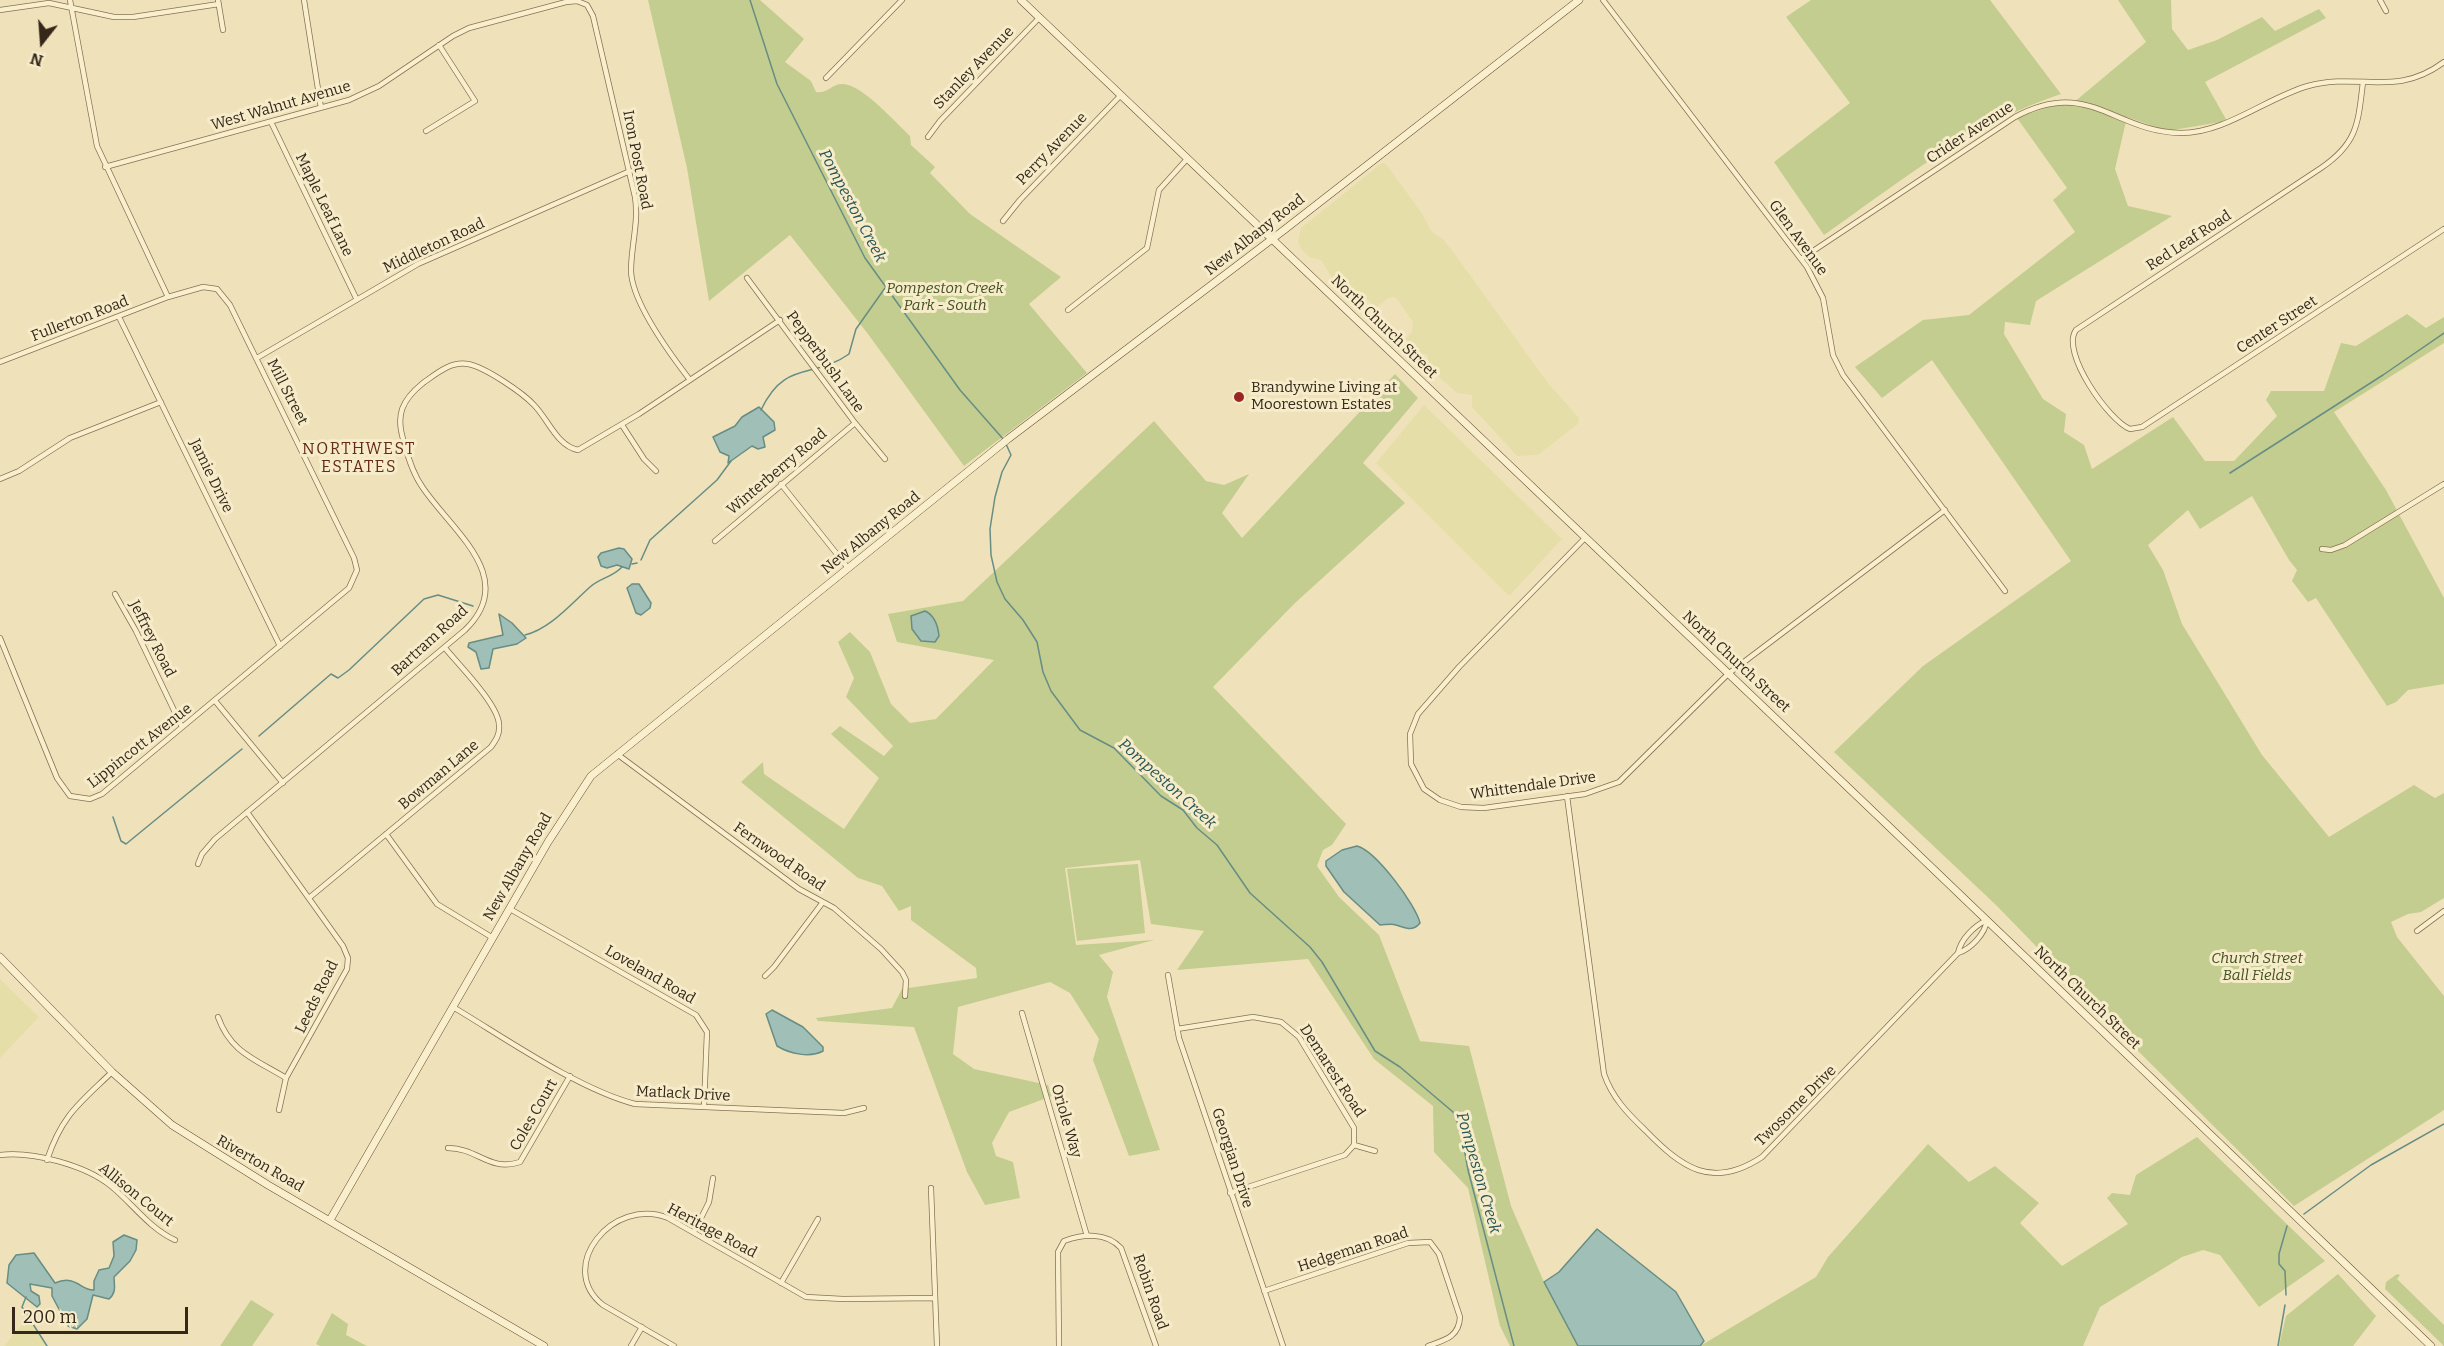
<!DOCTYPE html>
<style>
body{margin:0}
#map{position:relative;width:2444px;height:1346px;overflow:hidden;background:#efe2ba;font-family:Bitter,serif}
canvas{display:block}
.north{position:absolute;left:12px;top:12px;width:60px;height:60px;-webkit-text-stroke:4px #f6ecca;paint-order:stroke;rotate:197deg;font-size:16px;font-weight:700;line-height:24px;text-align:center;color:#35281a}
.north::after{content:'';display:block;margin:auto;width:21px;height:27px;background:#35281a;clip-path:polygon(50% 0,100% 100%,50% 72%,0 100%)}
.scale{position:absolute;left:12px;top:1307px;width:176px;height:27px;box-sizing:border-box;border:3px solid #35281a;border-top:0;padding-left:8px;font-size:18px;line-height:21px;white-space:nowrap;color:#35281a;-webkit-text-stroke:4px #f6ecca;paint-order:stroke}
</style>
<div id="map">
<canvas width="2444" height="1346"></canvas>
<div class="north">N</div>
<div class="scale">200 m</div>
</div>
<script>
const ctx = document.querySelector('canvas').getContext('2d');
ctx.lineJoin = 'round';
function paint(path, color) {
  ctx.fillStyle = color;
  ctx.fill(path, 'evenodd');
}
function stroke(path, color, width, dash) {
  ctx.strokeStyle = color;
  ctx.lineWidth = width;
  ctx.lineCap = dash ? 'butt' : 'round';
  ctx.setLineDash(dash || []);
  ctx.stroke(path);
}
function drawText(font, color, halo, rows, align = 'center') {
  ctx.font = font + ' Bitter,serif';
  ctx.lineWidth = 6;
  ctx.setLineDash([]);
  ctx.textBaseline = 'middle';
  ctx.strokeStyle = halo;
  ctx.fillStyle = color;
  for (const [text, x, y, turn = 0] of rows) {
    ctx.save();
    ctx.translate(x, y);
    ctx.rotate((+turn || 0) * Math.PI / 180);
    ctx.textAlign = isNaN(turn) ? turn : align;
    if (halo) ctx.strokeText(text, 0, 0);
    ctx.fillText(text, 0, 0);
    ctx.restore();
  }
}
paint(new Path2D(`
 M1382,163l4,1 35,48 11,20 11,7 11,14 94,130 31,35 -1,6 -40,31 -21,1 -45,-49v-12l-15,-2 -24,-21 -6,-7 1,-10 -13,-4 -10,-12 7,-7 1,-10 -16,-23 -4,-2 -6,2 -11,9 -15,-15 -17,-3 -11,-10 -12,-20 -12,-3 -8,-8 -3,-8 3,-13z
 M1424,405l138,134 -53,57 -133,-133z
 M0,979l39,38 -39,41z
 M29,1316l17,30h-42z`), '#e5dea8');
paint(new Path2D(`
 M648,0h112l44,39 -19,23 26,19 5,11c11,2 16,-8 26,-8 19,-1 54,39 68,52l1,9 24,22 -5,6 40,41 91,63 -32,27 58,69 -123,93 -96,-132 -78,-99 -81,66 -22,-133z
 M1811,0h179l71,94c-87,28 -163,89 -237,141l-50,-73 76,-59 -64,-86z
 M2118,0h53l1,29 16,21 29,-10 45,-23 13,14 44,-22 7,9 -121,64 22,39 -60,10 -40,-14 -12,52 13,37 44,10 -136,85 -6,24 -25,-3 -1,12 39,65 23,15 -2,18 20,13 8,24 81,-52 32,44h29l43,-45 -11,-16 5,-9h53l17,-48 15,3 51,-32 19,14 18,-11v26l-110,69 52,78 58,108v86l-36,6 -12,12 -9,4 -71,-108 -8,4 -16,-21 5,-11 -8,-10 -37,-64 -52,33 -12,-19 -40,35 15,25 19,54 80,131 67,82 85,-52 21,13 9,-5v105l-23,14 -13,2 -17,8 6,15 47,59v114l-150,96 -158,-157 -140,-144 -162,-153 89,-86 148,-105 -139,-201 -50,38 -27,-31 68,-47 46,-5 106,-83 -22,-32 14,-12 -50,-70 45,-16 11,1 73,-61z
 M1395,374l23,24 -55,65 42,40 -110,100 -82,84 133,137 -14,21 -9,5 -6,16 22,31 40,38 41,106 49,5 42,160 33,76 34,64h-68l-10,-20 -32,-138 -34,-36 -1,-46 -59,-47 -66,-100 -131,11 27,-39 -53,-7 -11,-64 -75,8 11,77 78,-5 -55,15 14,17 -6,25 53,153 -31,6 -36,-96 6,-21 -29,-46 -20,-11 -92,25 -5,47 21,15 74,16 4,11 -43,16 -17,31 4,13 17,6 7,36 -35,7 -18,-33 -53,-145 -96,-6 -2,-3 76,-10 10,-19 75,-11 -1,-10 -65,-48v-14l-12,5 -17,-25 -24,-8 -117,-96 22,-20 1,12 80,55 35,-51 -48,-44 9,-8 44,30 9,-10 -47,-49 8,-19 -16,-36 12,-10 20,20 21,52 19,19 26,-4 58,-59 -97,-18 -9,-28 75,-13 191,-180 52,60 18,4 25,-11 -27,39 20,25z
 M1138,864l7,69 -68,8 -10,-72z
 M2197,1137l128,124 -66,46 -39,-52 -17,-5 -21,7 -82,50 -17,39h-383l116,-69 12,-20 100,-113 41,38 26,-16 44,37 -19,20 42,43 66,-42 -21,-26 5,-5 18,2 6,-20z
 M2338,1274l38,42 -23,30h-74l7,-30z
 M2397,1274l3,1 -3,4 47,46v21l-59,-57 1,-7z
 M251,1300l23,14 -22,32h-32z
 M332,1313l16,11 -2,11 21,11h-47l-4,-2z`), '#c3cd8f');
const water = new Path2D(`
 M759,407l15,15 1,8 -12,7 2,10 -7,2 -6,-3 -24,17 1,-7 -9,-4 -7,-15 22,-11 7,-9z
 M619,548l5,1 8,10 -3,10 -12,-4 -10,3 -6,-2 -3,-9 3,-4z
 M632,584h7l12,19 -1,5 -9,7 -5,-2 -9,-25z
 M925,611c9,4 13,15 14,25l-4,6 -14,-1 -9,-12 -1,-13z
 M499,614l13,9 14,15 -9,6 -24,5 -4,19 -8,1 -5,-17 -8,-5 1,-4 34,-8z
 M1357,846c19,5 59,59 63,77 -7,9 -14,5 -24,2 -5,-2 -11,0 -16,0l-36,-33 -18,-26v-5l16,-11z
 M772,1010l31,17 20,20v4c-13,7 -33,3 -46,-5l-11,-32z
 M1597,1229l79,63 28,49 -4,5h-122l-34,-64 15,-10z
 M124,1235l13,5 -1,10 -6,11 -16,16c0,8 3,15 -5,22l-16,-4 -6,24 -10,10 -9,-3 -16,-30v-8l-22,-4 1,7 8,5 1,8 -3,3 -30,-24 2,-18 7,-10 18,-2 21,30c21,-9 26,8 39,7v-9l5,-11 10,-2 5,-12 -1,-14z`);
paint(water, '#9fbfb7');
stroke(water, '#678d85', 1.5);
stroke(new Path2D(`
 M750,0l27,84 88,174 95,132 44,50
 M761,410c24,-51 52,-30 88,-56l7,-25 29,-41
 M1006,444l5,11 -9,17 -7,25 -5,32 1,26 6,27 8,17 18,21 14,22 6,30 8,19 29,39 34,18 47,48 22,14 14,18 20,17 33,48 60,54 12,15 53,89 25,16 53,45 8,19 7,39 46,176
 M2230,473l153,-98 61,-42
 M641,560l9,-20 67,-60 14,-19
 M632,564l5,-1
 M525,635c25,-6 46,-31 65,-48 10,-9 23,-10 32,-20
 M259,736l72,-62 7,4 11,-8 75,-71 14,-4 35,11
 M113,817l8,24 5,3 116,-95
 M2304,1214l67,-49 73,-41
 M2286,1295l-1,-24 -6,-7v-10l8,-28
 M26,1297l-4,10 25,39
 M2278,1346l7,-41`), '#678d85', 1.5);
const street = new Path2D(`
 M70,0l27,146 71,151
 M218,0l5,30
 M304,0l17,108
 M1603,0l204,267 16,31 10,57 10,20 162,216
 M2380,0l6,11
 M0,10l49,-7 65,14h19l86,-13
 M826,78l76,-78
 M2363,82c-5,41 -5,61 -42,86l-245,162c-16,22 33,91 54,99l12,-2 302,-198
 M271,122l85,176
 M426,131l49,-30 -36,-56
 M928,137l12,-16 99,-103
 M105,167l244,-67 30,-14 74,-50 16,-8 97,-26 11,-1 10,4 6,11 42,181c4,25 -4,49 -4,74 1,31 39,83 59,109
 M1003,221l17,-21 101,-105
 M1801,259l214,-142c74,-40 98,15 166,16 45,0 85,-35 127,-47 52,-14 88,12 136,-24
 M747,278l108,145 30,36
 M1068,310l79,-62 12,-58 28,-31
 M119,317l161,329
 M257,358l161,-94 212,-93
 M0,362l168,-65 35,-10 14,2 13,16 124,253 3,12 -8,18 -247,206 -12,5 -20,-3 -13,-18 -57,-140
 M622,425l22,34 12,12
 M0,479l19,-8 51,-33 91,-36
 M781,484l67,84
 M1585,538l-126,129 -41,47 -8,20 1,30 13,25 16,11 21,7 23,1 101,-14 34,-12 109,-108 217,-164
 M715,541l140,-118
 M2322,549l9,1 14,-5 99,-61
 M115,594l21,37 46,96
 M216,702l67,81
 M617,754l182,135 35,19 47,41 21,23 4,8 -1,16
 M1567,796l37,278c8,23 23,39 41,56 37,38 67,60 117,27l196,-204c13,-4 27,-19 29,-33
 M247,812l96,134 5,12 -1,11 -61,109 -7,32
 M386,834l51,70 56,34
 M198,864l4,-10 13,-15 250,-209c54,-52 -12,-98 -42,-142 -10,-14 -15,-30 -19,-46 -9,-27 -2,-42 19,-59 14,-10 28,-22 45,-19 17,3 55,29 66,41 14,14 23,41 44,45l61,-36 141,-94
 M309,898l182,-151c5,-7 9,-13 8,-22 0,-20 -41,-61 -54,-77
 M510,909l186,106 11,17 -3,75
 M2417,931l27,-20
 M1958,953c3,-14 16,-27 29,-33
 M1168,975l11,63 104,308
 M765,976l9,-9 49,-65
 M453,1007c52,31 125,82 182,97l209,9 20,-5
 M1022,1013l65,223
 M218,1017c13,36 37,42 68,61
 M1177,1029l76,-12 28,5 18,15 55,91v17l-9,10 -115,38
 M1354,1145l21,6
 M448,1148c30,0 41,24 72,14l50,-86
 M0,1155c32,-4 85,10 111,31 22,18 38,42 64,54
 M47,1160c15,-45 32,-56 65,-88
 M931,1188l6,158
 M694,1232l15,-30 4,-24
 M781,1283l37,-64
 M1264,1291l144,-48 22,-1 9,12 21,63c-1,20 -15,23 -32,29
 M631,1346l11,-19
 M674,1346l-71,-41c-48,-38 10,-109 65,-87l138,79 37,2 92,-1
 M1059,1346l-1,-94 6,-11c19,-7 42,-9 57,7l35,98`);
const secondary = new Path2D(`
 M1021,0l858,817 552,529
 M0,957l112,115 60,53 96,60 276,161
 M330,1220l218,-378 43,-66 417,-337 276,-209 295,-230`);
stroke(street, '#867154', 6);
stroke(secondary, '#685238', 8);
stroke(street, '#faefcd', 4.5);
stroke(secondary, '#faefcd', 7);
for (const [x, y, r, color] of [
 [1239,397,6,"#982722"]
]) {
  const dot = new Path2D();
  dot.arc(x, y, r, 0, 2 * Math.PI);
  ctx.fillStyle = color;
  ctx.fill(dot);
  stroke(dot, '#f6ecca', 2);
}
drawText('15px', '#35281a', '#f6ecca', [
 ["Stanley Avenue",974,68,-46],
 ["West Walnut Avenue",281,106,-16],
 ["Crider Avenue",1970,133,-33],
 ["Perry Avenue",1052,149,-46],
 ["Iron Post Road",637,160,79],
 ["Maple Leaf Lane",324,205,64],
 ["New Albany Road",1255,235,-38],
 ["Glen Avenue",1798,238,54],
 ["Red Leaf Road",2189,241,-33],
 ["Middleton Road",434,246,-25],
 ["Fullerton Road",80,319,-21],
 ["Center Street",2277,325,-33],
 ["North Church Street",1384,327,44],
 ["Pepperbush Lane",825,362,54],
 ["Mill Street",287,392,63],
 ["Winterberry Road",777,472,-40],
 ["Jamie Drive",211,476,64],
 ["New Albany Road",871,533,-39],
 ["Jeffrey Road",152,639,63],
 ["Bartram Road",430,641,-42],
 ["North Church Street",1736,662,43],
 ["Lippincott Avenue",140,746,-38],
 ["Bowman Lane",439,775,-40],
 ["Whittendale Drive",1533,786,-8],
 ["Fernwood Road",779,857,35],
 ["New Albany Road",518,867,-60],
 ["Loveland Road",650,975,30],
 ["Leeds Road",317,997,-64],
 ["North Church Street",2087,998,44],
 ["Demarest Road",1332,1071,57],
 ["Matlack Drive",683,1094,3],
 ["Twosome Drive",1796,1106,-45],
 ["Coles Court",534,1115,-60],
 ["Oriole Way",1066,1121,74],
 ["Georgian Drive",1232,1158,72],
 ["Riverton Road",260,1164,30],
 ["Allison Court",136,1195,39],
 ["Heritage Road",712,1231,28],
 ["Hedgeman Road",1353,1250,-18],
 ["Robin Road",1150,1292,71]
]);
drawText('italic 15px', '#435220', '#f6ecca', [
 ["Pompeston Creek",945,289],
 ["Park - South",945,306],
 ["Church Street",2257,959],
 ["Ball Fields",2257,976]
]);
drawText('15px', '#35281a', '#f6ecca', [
 ["Brandywine Living at",1251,388],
 ["Moorestown Estates",1251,405]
], 'left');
drawText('italic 16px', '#285554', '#f6ecca', [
 ["Pompeston Creek",852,206,62],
 ["Pompeston Creek",1167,784,42],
 ["Pompeston Creek",1478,1173,74]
]);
ctx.letterSpacing = '1.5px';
drawText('16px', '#632b18', '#f6ecca', [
 ["NORTHWEST",359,450],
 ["ESTATES",359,468]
]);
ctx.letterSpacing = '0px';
</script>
